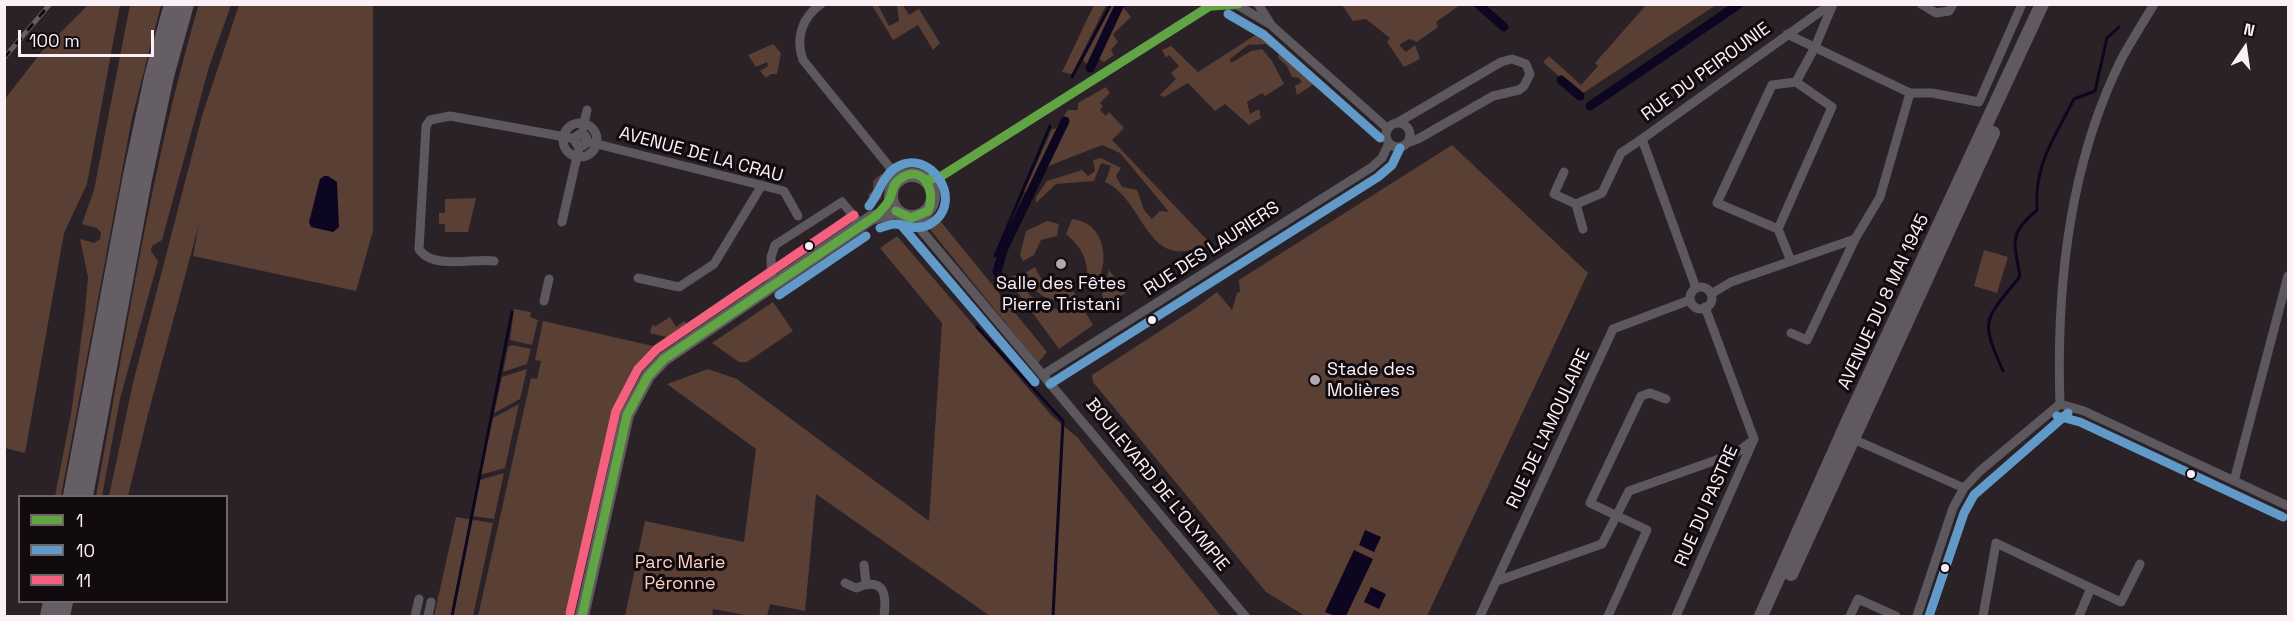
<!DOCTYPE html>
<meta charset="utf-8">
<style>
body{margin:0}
#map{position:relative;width:2293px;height:621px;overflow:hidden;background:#2a2226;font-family:"Space Grotesk",sans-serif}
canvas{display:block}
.frame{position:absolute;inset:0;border:6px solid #fbf0f5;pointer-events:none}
.legend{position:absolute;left:18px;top:495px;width:210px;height:108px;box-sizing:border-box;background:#110a0e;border:2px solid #6f666a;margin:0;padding:8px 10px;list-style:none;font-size:18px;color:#fbf0f5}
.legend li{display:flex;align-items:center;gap:12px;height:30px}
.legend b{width:30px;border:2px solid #6f666a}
.north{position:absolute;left:2215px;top:18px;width:60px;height:60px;-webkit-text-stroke:4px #110a0e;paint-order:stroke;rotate:13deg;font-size:16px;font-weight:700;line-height:24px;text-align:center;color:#fbf0f5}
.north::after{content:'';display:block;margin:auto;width:21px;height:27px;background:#fbf0f5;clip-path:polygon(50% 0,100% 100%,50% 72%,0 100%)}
.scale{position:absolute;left:18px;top:30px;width:136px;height:27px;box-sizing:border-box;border:3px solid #fbf0f5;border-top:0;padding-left:8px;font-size:18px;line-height:21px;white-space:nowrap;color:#fbf0f5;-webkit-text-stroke:4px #110a0e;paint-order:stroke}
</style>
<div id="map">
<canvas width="2293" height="621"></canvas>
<div class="frame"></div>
<ul class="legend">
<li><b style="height:8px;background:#61a444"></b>1</li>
<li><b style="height:8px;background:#6199c8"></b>10</li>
<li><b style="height:8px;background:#f4607d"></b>11</li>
</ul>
<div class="north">N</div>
<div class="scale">100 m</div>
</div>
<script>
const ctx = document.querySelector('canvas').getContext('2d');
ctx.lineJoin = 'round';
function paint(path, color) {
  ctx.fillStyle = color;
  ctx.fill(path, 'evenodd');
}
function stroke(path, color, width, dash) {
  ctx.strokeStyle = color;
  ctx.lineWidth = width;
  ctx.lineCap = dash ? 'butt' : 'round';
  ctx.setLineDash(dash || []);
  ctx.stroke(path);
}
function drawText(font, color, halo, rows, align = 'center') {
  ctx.font = font + ' "Space Grotesk",sans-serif';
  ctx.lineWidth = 6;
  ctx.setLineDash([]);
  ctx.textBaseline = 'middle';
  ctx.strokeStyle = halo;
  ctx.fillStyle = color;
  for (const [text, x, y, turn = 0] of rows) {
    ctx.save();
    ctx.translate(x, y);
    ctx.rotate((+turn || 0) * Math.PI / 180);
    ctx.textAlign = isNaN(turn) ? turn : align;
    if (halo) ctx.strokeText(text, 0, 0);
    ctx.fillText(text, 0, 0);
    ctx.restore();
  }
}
paint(new Path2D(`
 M199,4l32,1 -22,62 -47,173 -10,6 -1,5 7,10 -38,138 -18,97h-6c31,-164 55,-331 103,-492z
 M1647,4l69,1 -136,90 -37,-33 6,-6 32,29 17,-19 -3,-3z
 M88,5h32l-33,179 -23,49 -39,220 -20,-5v-349l38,-49z
 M130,5h31l-29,113 -71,378h-6l16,-82 14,-103 3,-34 -8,-38 14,4 6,-4 1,-6 -4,-5 -15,-4 12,-34z
 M239,5h134v226l-17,60 -163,-35 6,-32 -51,190 -20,82h-19l24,-113 69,-267z
 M872,5h6l11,21 10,-5 -2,-16h6l6,10 10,-6 21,34 -7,7 -15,-25 -25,15z
 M1094,5h12l-34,69 -10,-2z
 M1112,5h6l-30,60 -5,-5z
 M1342,5l118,-1v1l-24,17 2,5 -21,15 -8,-3 -10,6 7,7 9,-7 5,14 -16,8 -17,-25 3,-4 -24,-19 -13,2z
 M1122,6l9,11 -18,17 5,8 -7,8 3,5 -10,7 -7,-4z
 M1260,32l15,14 -5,2 -4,-4 -18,1 -18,14 1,4 20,-12 11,-2 10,12 12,23 -19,12 -3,-3 -15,9 3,12 9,-5 2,9 -12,7 -24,-21 -10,7 -27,-28 -24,14 -4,-2 16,-16 -5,-6 8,-7 -10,-11 -3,3 -4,-8 9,-4 27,26z
 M773,44l8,9 -4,21h-6l-5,4 -6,-7 8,-5 -1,-4 -11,5 -8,-12z
 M1280,49l37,33 -20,13 -2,-9 7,-4 -3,-4 -7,-1 -5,-11 -9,-8z
 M1106,87l4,6 -10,10 3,3 -3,4 6,6 3,-4 15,16 -12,12 100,105c-11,2 -27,8 -38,6 -30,-6 -39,-57 -69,-69l6,-16 -10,-3 -7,18 -38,3 -20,19v-6l11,-16 35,-11 6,6 7,-5 -2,-11 8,-2 20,10 -5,8 6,11 15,3 7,20 8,9 8,-8 9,1 -49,-59 -18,-8 -56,22 -19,26 -3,-1 28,-63h3l13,-19h10v-7z
 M1452,145l136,128 -161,343h-122l-39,-24 -173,-210 -1,-7 105,-68 20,-15 15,18 5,-17 3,-1 -1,-12z
 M881,174l4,7 -4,18 -7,5 -6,-9 5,-5v-9z
 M476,198l-8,34h-23v-8h-6v-11h6v-14z
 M930,216l7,1 110,135 -9,11 -114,-141z
 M1072,219c32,3 39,41 24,65l-9,-5c1,-21 -6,-32 -21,-45z
 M1047,221l12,3 -2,12 -16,4 -7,15 -11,6 -3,-6 6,-24z
 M897,236l155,180 25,21 144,179h-231l-174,-122 -11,117 -35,-7 -3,12h-17l-37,-7 -1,7h-87l20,-95 99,21 12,-93 -89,-65 41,-15 29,10 192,142 13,-198 -62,-75z
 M1984,250l24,7 -11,36 -23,-7z
 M1035,267c7,18 21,23 38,24l4,6c-22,10 -44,-1 -52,-24z
 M1109,270l17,23 -20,11 -4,-9z
 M1015,275c21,34 33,34 70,37l8,13 -34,24 -52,-71z
 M773,302l20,29 -46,31h-8l-27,-19z
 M514,309l17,3 -1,5 8,3 -6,25 -22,-5z
 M670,317l6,10 8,-6 7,6 -21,11 -20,-5 2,-8 4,1z
 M543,321l110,25v12l-23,24 -17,38 -43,196h-92l53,-238 6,1 4,-18 -6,-1z
 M512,345l19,4 -4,15 -24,8 5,-25z
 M527,369l-7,30 -26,14 8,-36z
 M519,404l-14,64 -25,7 13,-57z
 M504,473l-10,46 -22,-3 8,-36z
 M456,517l37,6 -20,93h-39z`), '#5a3f34');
paint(new Path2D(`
 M324,176h4l9,6 2,45 -6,5 -22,-5 -2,-5 11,-43z
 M1365,530l16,7 -7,15 -15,-7z
 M1354,550l19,9 -27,57h-11l-10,-4z
 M1371,587l15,7 -7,15 -15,-7z`), '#0d0620');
stroke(new Path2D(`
 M1072,77l39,-73
 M995,256l55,-130
 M977,327l86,94 -10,195
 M2003,371c-24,-54 -18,-50 17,-95 -6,-35 -12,-41 17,-66 -3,-46 17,-71 37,-111l21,-8 12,-53 12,-11
 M452,616l60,-304`), '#0d0620', 3);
stroke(new Path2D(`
 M1478,4l26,23
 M1090,68l30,-64
 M1561,80l19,16
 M1590,106l149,-102
 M997,272l6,-22 62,-129`), '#0d0620', 9);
stroke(new Path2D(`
 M821,4c-19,13 -26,35 -18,56l89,110
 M1258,4l12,19
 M1921,4l15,9 13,-2 4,-7
 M1210,6l26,-1
 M1239,6l32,19 117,104
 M1787,34l123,59h22l47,9 43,-98
 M563 140a17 17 0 1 1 34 0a17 17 0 1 1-34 0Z
 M1397,123l104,-61 11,-3 14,5 4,10 -6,12 -5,4 -26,6 -75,43 -11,4
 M1386 135a12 12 0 1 1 24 0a12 12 0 1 1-24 0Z
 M583,128l4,-18
 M575 140a6 6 0 1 1 12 0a6 6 0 1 1-12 0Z
 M585,141l199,50 14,25
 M892,170l20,5
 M892,170v19
 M1564,172l-10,22 22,10 26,-11 19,-40 21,-14
 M926,180l14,-3 273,-173
 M933,191l7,-14
 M1576,204l7,25
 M911,218l334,398
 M562,222l17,-74
 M1778,229l54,-122 -36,-25 19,-35 18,-43
 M494,261c-18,-3 -63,9 -75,-12l7,-123 4,-6 20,-4 126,23
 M1791,261l-13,-32 -61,-26 55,-118 24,-3
 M638,278l41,9 35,-23 48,-79
 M772,285l-1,-28 4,-12 67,-43 19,23
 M1690 298a11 11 0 1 1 22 0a11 11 0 1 1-22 0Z
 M1696,288l-54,-149 189,-135
 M1711,294l20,-12 124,-43 25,-42 30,-104
 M544,301l5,-22
 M1791,333l16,7 48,-101
 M1044,374l328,-207 10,-9 7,-15
 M2060,404c-4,-116 9,-239 61,-344 10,-19 22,-37 33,-56
 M2060,404l24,7 204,95
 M1853,439l111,49
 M2234,481l54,-205
 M864,565l2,19
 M1497,581l105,-37 27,-53 107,-38 16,-12
 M845,583l11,5c28,-12 31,6 28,28
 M2091,588l30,14 19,-38
 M415,616l4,-17
 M428,616l3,-14
 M1480,616l133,-287 77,-29
 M1608,616l39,-86 -57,-27 51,-107 9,-3 16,6
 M1676,616l78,-177 -49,-132
 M1850,616l8,-17 38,17
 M1917,616l36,-108 11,-20 16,-17 80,-67
 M1983,616l13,-73 95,45 -12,28`), '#5c585d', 9);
stroke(new Path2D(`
 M891 196a21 21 0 1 1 42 0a21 21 0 1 1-42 0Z
 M1791,574l202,-441
 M582,616l45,-201 21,-39 16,-17 207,-141 25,-7
 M1761,616l86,-193 195,-419`), '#605a60', 14);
stroke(new Path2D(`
 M71,496l60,-321 22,-102 19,-69
 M85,496l59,-317 22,-103 20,-72
 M48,616l3,-14
 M62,616l3,-14`), '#655e65', 16);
const rail = new Path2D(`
 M4,58l46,-54`);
stroke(rail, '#625e62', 5);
stroke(rail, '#110a0e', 3, [9]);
stroke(new Path2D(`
 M926,180l14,-3 270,-171 28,-2
 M582,616l45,-201 21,-39 16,-17 213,-144c4,-5 9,-9 12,-15 4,-7 3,-16 11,-21 23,-16 37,12 28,32l-17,7 -15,-7`), '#61a444', 9);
stroke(new Path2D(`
 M1228,14l36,21 116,103
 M869,206c10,-12 13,-29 26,-38 35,-23 72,35 35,56 -14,8 -23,0 -36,0 -4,0 -10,3 -14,4
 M902,226l133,156
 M779,295l87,-59
 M1050,384l328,-207 14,-12 8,-17
 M2057,416l23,6 203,95
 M1929,616l35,-103 10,-18 94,-82`), '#6199c8', 9);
stroke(new Path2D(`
 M570,613l46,-202 22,-42 19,-20 197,-134`), '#f4607d', 9);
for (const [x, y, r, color] of [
 [809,246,5,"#fbf0f5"],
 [1061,264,6,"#b2a8ad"],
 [1152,320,5,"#fbf0f5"],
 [1315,380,6,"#b2a8ad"],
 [2191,474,5,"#fbf0f5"],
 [1945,568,5,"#fbf0f5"]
]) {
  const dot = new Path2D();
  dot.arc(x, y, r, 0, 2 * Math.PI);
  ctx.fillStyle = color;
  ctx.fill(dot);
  stroke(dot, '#110a0e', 2);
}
drawText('18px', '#fbf0f5', '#110a0e', [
 ["RUE DU PEIROUNIE",1706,72,-36],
 ["AVENUE DE LA CRAU",701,155,15],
 ["RUE DES LAURIERS",1212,249,-33],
 ["AVENUE DU 8 MAI 1945",1884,302,-65],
 ["RUE DE L'AMOULAIRE",1549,429,-65],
 ["BOULEVARD DE L'OLYMPIE",1157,485,51],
 ["RUE DU PASTRE",1707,506,-66]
]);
drawText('18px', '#fbf0f5', '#110a0e', [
 ["Salle des Fêtes",1061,284],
 ["Pierre Tristani",1061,305],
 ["Stade des",1327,370,"left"],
 ["Molières",1327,391,"left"]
]);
drawText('18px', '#fbd1bf', '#110a0e', [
 ["Parc Marie",680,563],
 ["Péronne",680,584]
]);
</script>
